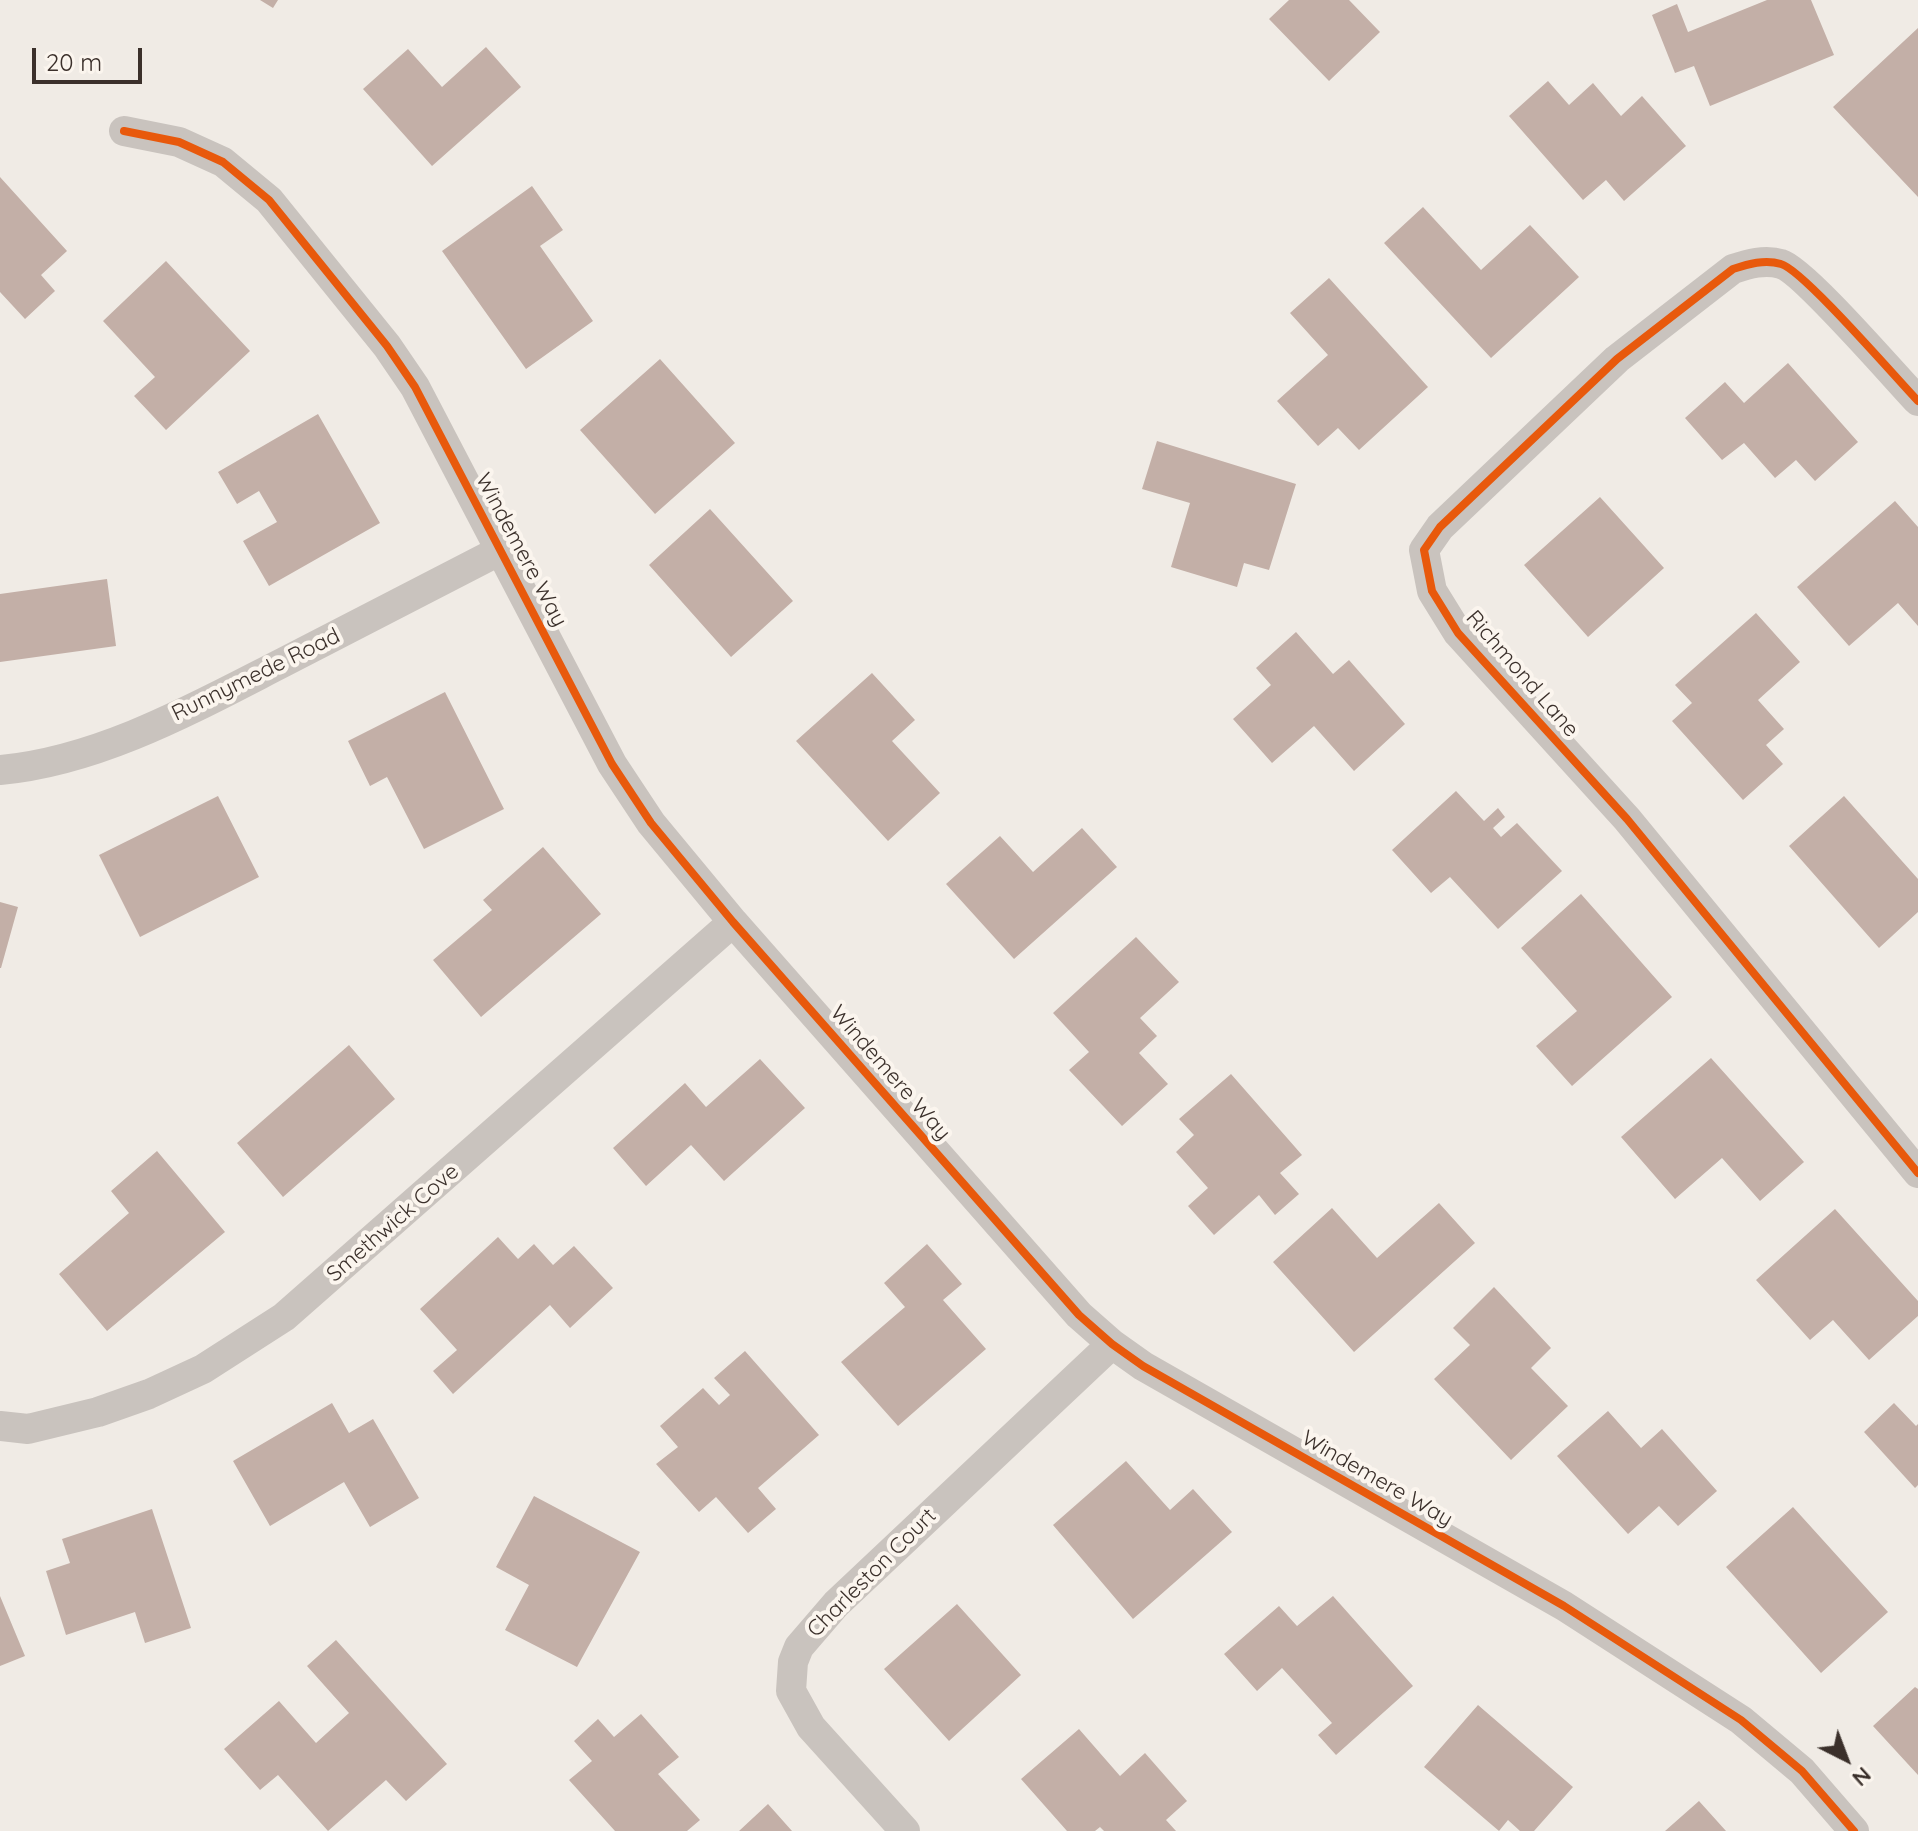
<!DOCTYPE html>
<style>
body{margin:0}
#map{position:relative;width:1918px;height:1831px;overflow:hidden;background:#f0ebe5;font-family:Quicksand,sans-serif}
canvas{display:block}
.north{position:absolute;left:1806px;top:1719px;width:80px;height:80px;-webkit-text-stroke:6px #fbf5ee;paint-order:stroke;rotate:138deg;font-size:22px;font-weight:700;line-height:32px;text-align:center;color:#3b302b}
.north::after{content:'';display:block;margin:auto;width:28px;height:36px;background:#3b302b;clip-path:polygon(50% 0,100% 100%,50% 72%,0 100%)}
.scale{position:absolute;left:32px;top:48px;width:110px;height:36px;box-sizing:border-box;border:4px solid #3b302b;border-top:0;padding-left:10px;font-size:24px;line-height:28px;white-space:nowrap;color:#3b302b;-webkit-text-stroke:6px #fbf5ee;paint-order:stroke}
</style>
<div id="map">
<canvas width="1918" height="1831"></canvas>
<div class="north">N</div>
<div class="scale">20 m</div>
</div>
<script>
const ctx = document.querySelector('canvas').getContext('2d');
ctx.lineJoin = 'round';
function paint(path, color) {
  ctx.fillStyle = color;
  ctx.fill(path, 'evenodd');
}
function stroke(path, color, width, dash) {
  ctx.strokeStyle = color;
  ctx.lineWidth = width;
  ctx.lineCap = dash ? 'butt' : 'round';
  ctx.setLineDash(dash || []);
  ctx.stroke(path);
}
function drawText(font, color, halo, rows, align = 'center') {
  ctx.font = font + ' Quicksand,sans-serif';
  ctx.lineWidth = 8;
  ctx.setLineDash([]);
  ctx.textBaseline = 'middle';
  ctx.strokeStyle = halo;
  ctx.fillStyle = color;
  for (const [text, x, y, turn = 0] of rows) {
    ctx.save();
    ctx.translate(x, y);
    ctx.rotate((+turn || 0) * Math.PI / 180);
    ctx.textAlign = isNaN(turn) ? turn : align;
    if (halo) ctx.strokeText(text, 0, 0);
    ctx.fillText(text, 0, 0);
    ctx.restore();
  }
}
paint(new Path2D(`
 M260,0h18l-5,8z
 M1289,0h60l31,32 -51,49 -60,-62z
 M1767,0h44l23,55 -124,51 -16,-40 -19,7 -23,-58 25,-11 11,28z
 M1918,28v169l-85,-90z
 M486,47l35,40 -89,79 -69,-77 45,-40 34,38z
 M1548,81l21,24 24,-22 28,33 21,-20 44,50 -62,55 -18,-21 -23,20 -74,-84z
 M0,177l67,74 -26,24 14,16 -30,28 -25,-27z
 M532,186l31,44 -23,16 53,75 -67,48 -84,-118z
 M1423,207l58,63 49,-45 49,52 -88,81 -107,-115z
 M166,261l84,90 -84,79 -32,-34 21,-19 -52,-56z
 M1329,278l99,109 -69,63 -21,-22 -20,18 -41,-45 51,-46 -38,-42z
 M660,359l75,84 -80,71 -75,-84z
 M1788,363l70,79 -43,39 -19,-21 -21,18 -31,-35 -22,17 -37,-42 40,-36 19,21z
 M318,414l62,109 -111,63 -26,-45 34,-19 -18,-31 -22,13 -19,-32z
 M1157,441l139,43 -27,86 -25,-7 -7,24 -66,-20 19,-64 -48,-14z
 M1600,497l64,71 -76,69 -64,-72z
 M1895,501l23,26v99l-20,-23 -49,43 -52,-59z
 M710,509l83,92 -62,56 -82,-92z
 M107,579l9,67 -116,16v-68z
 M1756,613l44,49 -42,38 26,29 -18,16 17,19 -40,36 -71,-79 20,-18 -17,-18z
 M1296,632l37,42 16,-14 56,64 -51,47 -40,-45 -42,37 -39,-44 38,-34 -15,-17z
 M872,673l43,47 -23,21 48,52 -52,48 -92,-100z
 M445,692l59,117 -80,40 -37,-72 -17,9 -22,-45z
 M1456,791l28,30 14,-13 7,9 -12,11 8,9 16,-14 45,48 -64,58 -48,-52 -19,16 -39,-43z
 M218,796l41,81 -119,60 -41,-82z
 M1844,796l74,83v33l-39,36 -90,-102z
 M1082,828l35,39 -103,92 -68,-75 54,-48 33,36z
 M543,847l58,67 -120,103 -48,-57 59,-50 -9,-10z
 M1581,894l91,103 -100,89 -36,-40 41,-35 -56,-63z
 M0,902l18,5 -17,61h-1z
 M1136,937l43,45 -39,36 17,18 -18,17 29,31 -46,42 -53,-56 20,-18 -36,-39z
 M349,1045l46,54 -112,98 -46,-54z
 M1711,1058l93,104 -44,39 -38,-43 -47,41 -54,-62z
 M760,1059l45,49 -81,73 -33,-36 -45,41 -33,-38 72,-65 21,24z
 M1231,1074l71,81 -22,18 19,21 -24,21 -16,-20 -45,40 -26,-29 20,-18 -32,-36 18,-17 -15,-16z
 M157,1151l68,81 -118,99 -48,-57 70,-61 -18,-22z
 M1439,1203l36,40 -121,109 -81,-90 59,-54 45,50z
 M1835,1209l83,92v15l-49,44 -36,-40 -23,20 -54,-60z
 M498,1237l20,22 16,-15 19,21 21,-19 39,42 -43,40 -20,-23 -97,89 -20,-23 24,-21 -37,-41z
 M927,1244l35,40 -19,16 43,49 -88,77 -57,-64 64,-55 -21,-24z
 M1494,1287l57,61 -20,20 37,38 -57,54 -77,-81 36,-34 -17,-17z
 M745,1351l74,84 -61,53 18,21 -28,24 -32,-36 -17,15 -43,-48 22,-17 -18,-21 43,-38 16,17 11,-10 -16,-17z
 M332,1403l17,30 24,-14 46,79 -49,29 -26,-45 -74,44 -37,-65z
 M1894,1403l22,23 2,-2v61l-3,3 -51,-56z
 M1608,1411l33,37 21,-19 55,62 -39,35 -19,-20 -31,28 -71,-78z
 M1126,1461l44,49 23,-21 39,43 -99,87 -80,-94z
 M534,1496l106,56 -63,115 -72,-37 24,-45 -33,-18z
 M1793,1507l95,105 -67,61 -95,-106z
 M152,1509l39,119 -46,15 -10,-31 -69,23 -20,-64 24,-8 -8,-24z
 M0,1596l25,60 -25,10z
 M1333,1596l80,90 -77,69 -18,-20 14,-12 -50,-55 -25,23 -33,-37 55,-48 18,20z
 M957,1604l64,71 -72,66 -65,-72z
 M336,1640l111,124 -41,37 -20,-21 -58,51 -50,-56 -18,15 -36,-41 55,-48 37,42 33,-30 -42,-47z
 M1915,1687l3,2v86l-45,-49z
 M1478,1705l95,82 -39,44h-14l-12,-11 -9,11 -75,-64z
 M641,1714l38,43 -21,17 42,46 -13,11h-72l-46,-51 23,-19 -18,-20 24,-22 16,18z
 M1079,1729l41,47 25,-23 42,48 -21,19 10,11h-72l-4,-4 -5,4h-28l-46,-52z
 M1699,1801l27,30h-61z
 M768,1804l24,27h-53z`), '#c3afa7');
stroke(new Path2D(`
 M124,131l55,11 44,20 46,38 118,146 28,41 197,377 39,59 82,99 346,393 33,29 31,22 421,240 177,114 61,51 52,60
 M1918,401c-22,-23 -115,-131 -137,-137 -16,-5 -33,0 -48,5l-116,90 -177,168 -16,23 8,41 26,42 169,186 291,354
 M0,770c100,-9 196,-63 284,-108 72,-37 144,-75 217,-112
 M0,1426l28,3 70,-17 51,-18 54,-25 81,-52 449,-395
 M905,1831l-94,-104 -20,-36 2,-29 6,-15 37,-43 276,-260`), '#c9c3be', 30);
stroke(new Path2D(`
 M124,131l55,11 44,20 46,38 118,146 28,41 197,377 39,59 82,99 346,393 33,29 31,22 421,240 177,114 61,51 52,60
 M1918,401c-22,-23 -115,-131 -137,-137 -16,-5 -33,0 -48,5l-116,90 -177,168 -16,23 8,41 26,42 169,186 291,354`), '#e8590c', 8);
drawText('22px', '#3b302b', '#fbf5ee', [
 ["Windemere Way",521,550,62],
 ["Richmond Lane",1522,674,49],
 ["Runnymede Road",256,675,-26],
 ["Windemere Way",890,1073,49],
 ["Smethwick Cove",393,1223,-41],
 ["Windemere Way",1377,1479,30],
 ["Charleston Court",872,1573,-45]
]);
</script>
